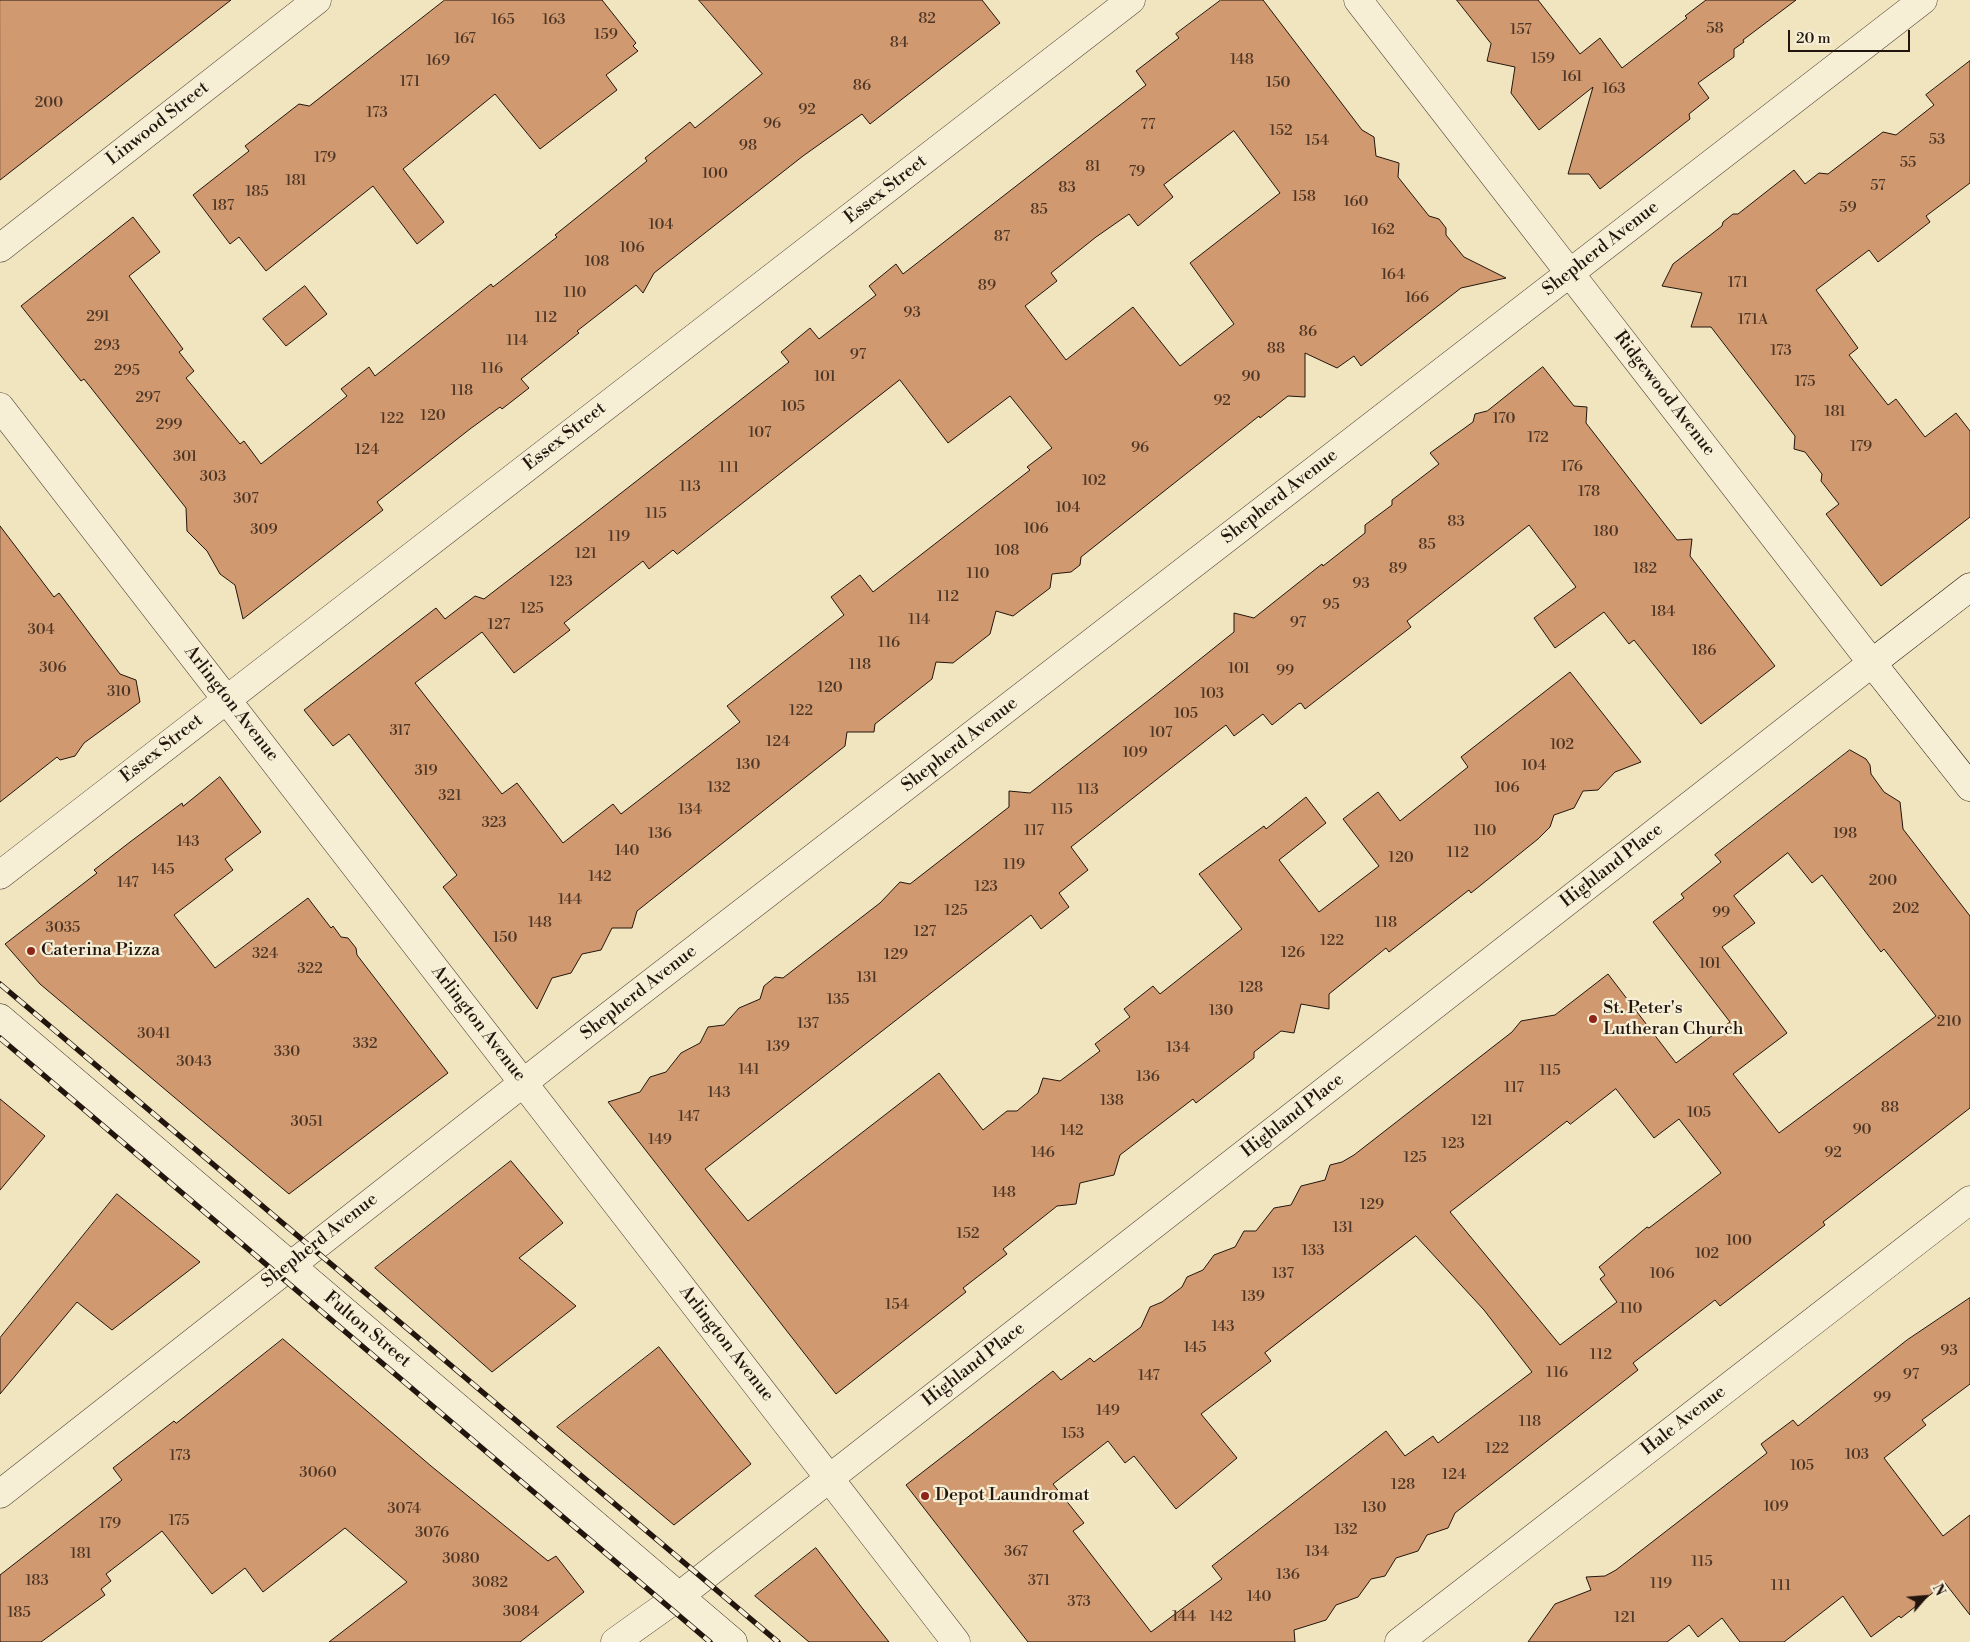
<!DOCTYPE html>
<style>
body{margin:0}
#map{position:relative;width:1970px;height:1642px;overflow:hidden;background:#f1e5bf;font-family:"Libre Bodoni",serif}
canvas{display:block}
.north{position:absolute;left:1900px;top:1572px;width:50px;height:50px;-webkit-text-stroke:4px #f6eed5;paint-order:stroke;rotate:63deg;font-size:14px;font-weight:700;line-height:20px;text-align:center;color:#22150d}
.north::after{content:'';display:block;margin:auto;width:18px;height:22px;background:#22150d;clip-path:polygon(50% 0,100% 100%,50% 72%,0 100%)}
.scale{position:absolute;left:1788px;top:30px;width:122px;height:22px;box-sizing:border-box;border:2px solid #22150d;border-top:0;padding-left:6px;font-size:15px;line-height:18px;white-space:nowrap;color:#22150d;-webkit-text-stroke:4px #f6eed5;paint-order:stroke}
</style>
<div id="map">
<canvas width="1970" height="1642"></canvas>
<div class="north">N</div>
<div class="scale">20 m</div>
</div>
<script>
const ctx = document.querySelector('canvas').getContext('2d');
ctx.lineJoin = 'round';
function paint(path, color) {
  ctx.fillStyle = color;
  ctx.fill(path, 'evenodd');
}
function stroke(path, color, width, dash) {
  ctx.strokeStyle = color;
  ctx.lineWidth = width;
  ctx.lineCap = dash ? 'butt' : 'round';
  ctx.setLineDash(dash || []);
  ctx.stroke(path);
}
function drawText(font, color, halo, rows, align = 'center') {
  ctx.font = font + ' "Libre Bodoni",serif';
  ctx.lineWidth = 4.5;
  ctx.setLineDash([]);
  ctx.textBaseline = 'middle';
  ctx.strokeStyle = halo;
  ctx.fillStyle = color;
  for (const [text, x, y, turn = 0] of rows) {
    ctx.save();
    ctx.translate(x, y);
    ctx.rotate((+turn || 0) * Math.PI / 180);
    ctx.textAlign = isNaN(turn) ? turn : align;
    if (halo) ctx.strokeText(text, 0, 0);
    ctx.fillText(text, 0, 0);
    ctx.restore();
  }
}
const building = new Path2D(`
 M0,0h231l-231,180z
 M445,0h157l34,43 -3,3 5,5 -32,24 11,15 -77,59 -45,-55 -92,75 41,53 -27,22 -44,-58 -107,85 -27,-34 -9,7 -37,-49 56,-44 -4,-5 54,-42 10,2z
 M699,0h283l18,23 -130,101 -8,-10 -59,42 -149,117 -11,20 -7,-8 -59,46 2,2 -58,46 8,9 -27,21 -2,-2 -30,22 -93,73 6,8 -140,109 -8,-34 -15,-11 -13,-23 -20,-20 -1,-23 -102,-129 -3,2 -60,-75 112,-89 27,35 -31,24 54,73 -4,3 15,19 -8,7 54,66 4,-3 17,23 86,-68 -6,-7 28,-22 6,9 116,-92 2,3 64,-50 -2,-2 92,-74 -2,-3 45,-36 5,6 67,-54z
 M1221,0h42l99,130 12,7 2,19 23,7 -1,14 31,39 10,3 7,9v7l18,22 42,21 -45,10 -100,78 -7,-10 -17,12 -32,-15v44l-17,-1 -28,22 -1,-2 -178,141 -1,8 -9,7 -19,2 -2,14 -37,28 -17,-5 -6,23 -37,29 -17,-1 -4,17 -57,45 -1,8h-27l-2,14 -208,165 -5,17h-20l-11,22 -19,4 -11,19 -19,5 -15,31 -94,-122 14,-12 -108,-141 -16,12 -29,-36 132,-102 9,11 30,-23 9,3 100,-77 205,-160 -8,-10 29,-24 9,11 57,-44 -7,-9 27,-22 7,10 243,-189 -10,-14 43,-33 -3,-4zM1234,131l46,62 -90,70 44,61 -54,42 -47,-59 -67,53 -41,-54 32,-25 -6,-8 45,-36 33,-23 9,12 35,-29 -9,-12zM900,380l48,63 62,-47 42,52 -25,19 3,3 -157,122 -13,-17 -29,22 13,18 -117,91 13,16 -119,92 -8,-10 -50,39 -46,-60 -15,11 -87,-111 67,-51 32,41 56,-43 -6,-7 79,-62 6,8 24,-19 4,4z
 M1457,0h81l42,54 20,-16 22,30 65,-50 -2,-2 21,-16h90l-53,40 1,2 -10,7v8l-36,26 11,15 -20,16 1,5 -90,70 -11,-15h-21l25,-87 -54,43 -28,-37 4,-26 -28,-6 4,-17z
 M1970,61v122l-44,33 4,6 -52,40 -9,-12 -53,40 42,58 -9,7 39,50 8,-6 29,38 31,-24 14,18v86l-89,69 -55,-72 13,-10 -18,-23 1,-7 -17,-22 -11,-3 1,-13 -84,-109h-20l11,-34 -40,-7 11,-22 49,-38 1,-4 10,-8h5l56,-44 11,14 14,-11 9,1 55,-42 13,3 38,-30 -8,-10z
 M305,286l22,28 -41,32 -23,-27z
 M1543,367l31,39 13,1 -1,16 91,117 15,-1 -2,17 85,110 -74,58 -67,-84 -5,4 -25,-32 -49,36 -21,-30 42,-31 -47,-62 -122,96 4,6 -106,82 -4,-6 -3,1 -26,21 -9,-11 -29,22 -8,-11 -8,6 -147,116 17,23 -29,23 10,14 -28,22 -10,-14 -326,254 43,52 191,-148 44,57 24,-19h10l21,-18 5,-15 17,3 40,-30 -5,-7 35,-27 -6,-8 29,-23 7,8 82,-65 -43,-55 65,-48 2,3 40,-32 20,26 -47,37 40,52 60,-46 -36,-47 35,-27 22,29 68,-54 -7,-10 109,-85 71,90 -26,10 -17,18 -15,1 -9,17 -20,7 -4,12 -12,12 -67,54 -2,-3 -80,62 -3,-4 -57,46v15l-28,-5 -7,29 -13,-2 -27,21v6l-58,45 -3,-4 -73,56 -6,20 -34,8 -4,21 -19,2 -54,43 4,5 -44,34 3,4 -130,102 -228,-292 32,-10 10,-15 16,-5 15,-19 19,-10 8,-16 16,-2 15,-17 21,-9 4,-13 11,-9 8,1 97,-75 20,-21 10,2 99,-77v-16l21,2 124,-97 80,-64v-19l20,5 68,-54 1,2 42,-33v-8l27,-20v-5l47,-36 -9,-11 43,-31 2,-8 12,-3z
 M0,526l54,71 5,-4 61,81 16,6 4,22 -56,41 -9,13 -15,4 -3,-3 -57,45z
 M1850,750l16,9 4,6 1,9 13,18 16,10 3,27 67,87v192l-147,114 2,3 -105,81 -5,-6 -82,63 5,7 -183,143 -7,15 -21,7 -9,16 -22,7 -11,18 -14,3 -13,18 -22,8 -10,15 -32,10 1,12h-267l-122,-157 147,-114 8,9 29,-22 4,4 47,-35 9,-20 12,-5 20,-15 5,-10 16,-7 11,-15 21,-8 9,-16h12l18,-23 17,-3 10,-19 24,-6 5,-15 12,-3 12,-7 158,-123 9,-11 34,-6 53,-41 68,89 54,-41 -77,-100 31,-24 -3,-4 40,-32 -6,-7zM1788,853l24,30 10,-8 59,77 3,-3 52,67 -157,117 -46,-59 54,-41 -65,-86 33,-24 -21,-27zM1616,1089l38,49 25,-19 42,54 -72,55 -2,-1 -48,40 6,8 -5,4 17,23 -57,43 -110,-133 117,-91 3,3zM1416,1236l68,74 48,62 -94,71 -5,-7 -28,20 -19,-25 -174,135 10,13 -71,53 -78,-101 11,-8 -31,-39 55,-43 17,22 9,-7 42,53 61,-51 -36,-44 70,-53 -6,-8z
 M220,777l41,55 -36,27 8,11 -59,45 41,53 93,-70 23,30 2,-2 8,11 7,1 8,10 1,7 91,118 -159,121 -249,-210 -35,-40 92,-71 -3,-3 36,-28 52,-39 1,3z
 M0,1099l45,37 -45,54z
 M511,1161l52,62 -44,35 57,48 -84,66 -117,-104z
 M117,1194l83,68 -88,68 -35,-28 -77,92v-56z
 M1970,1298v86l-48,36 4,5 -42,33 59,78 27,-21v100l-25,-32 -44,35 -2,-2 -28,21 -28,-41 -59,46h-44l-18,-24 -24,19 -9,-12 -22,17h-139l27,-38 36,-14 -5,-13 19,-1 11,-6 151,-117 -6,-9 32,-24 5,6 109,-86z
 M283,1339l148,127 117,95 8,-5 28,36 -64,50h-191l78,-60 -62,-54 -82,64 -18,-24 -33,26 -50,-63 -56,43 5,7 -10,8 4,6 -64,47h-41v-67l122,-95 -9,-12 61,-47 2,2z
 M659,1347l92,117 -77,61 -117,-98z
 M816,1548l47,61 26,33h-80l-54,-46z`);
paint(building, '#d1996f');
stroke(building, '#22150d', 1);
const street = new Path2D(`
 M0,248l317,-248
 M0,407l956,1235
 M0,875l1131,-875
 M0,1494l588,-462 1335,-1032
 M615,1642l63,-45 125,-98 1069,-836 -514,-663
 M1399,1642l571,-442`);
const secondary = new Path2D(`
 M1970,587l-98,76 98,124
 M0,1018l733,624`);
stroke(street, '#56493a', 29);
stroke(secondary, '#22150d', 29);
stroke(street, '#f6eed5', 28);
stroke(secondary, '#f6eed5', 28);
const rail = new Path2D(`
 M0,984l778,658
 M0,1038l710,604`);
stroke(rail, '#22150d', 5.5);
stroke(rail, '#f6eed5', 4, [11]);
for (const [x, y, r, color] of [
 [31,951,5,"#8f2418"],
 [1593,1019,5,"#8f2418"],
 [925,1496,5,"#8f2418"]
]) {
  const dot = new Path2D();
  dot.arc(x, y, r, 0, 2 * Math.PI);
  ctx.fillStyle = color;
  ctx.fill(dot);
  stroke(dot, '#f6eed5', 2);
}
drawText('15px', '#4e3626', null, [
 ["82",927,19],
 ["165",503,20],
 ["163",554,20],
 ["58",1715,29],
 ["157",1521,30],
 ["159",606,35],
 ["167",465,39],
 ["84",899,43],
 ["159",1543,59],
 ["148",1242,60],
 ["169",438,61],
 ["161",1572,77],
 ["171",410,82],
 ["150",1278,83],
 ["86",862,86],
 ["163",1614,89],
 ["200",49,103],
 ["92",807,110],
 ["173",377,113],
 ["96",772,124],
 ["77",1148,125],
 ["152",1281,131],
 ["53",1937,140],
 ["154",1317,141],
 ["98",748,146],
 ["179",325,158],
 ["55",1908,163],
 ["81",1093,167],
 ["79",1137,172],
 ["100",715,174],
 ["181",296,181],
 ["57",1878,186],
 ["83",1067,188],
 ["185",257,192],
 ["158",1304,197],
 ["160",1356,202],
 ["187",223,206],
 ["59",1848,208],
 ["85",1039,210],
 ["104",661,225],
 ["162",1383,230],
 ["87",1002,237],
 ["106",632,248],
 ["108",597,262],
 ["164",1393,275],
 ["171",1738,283],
 ["89",987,286],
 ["110",575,293],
 ["166",1417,298],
 ["93",912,313],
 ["291",98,317],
 ["112",546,318],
 ["171A",1753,320],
 ["86",1308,332],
 ["114",517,341],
 ["293",107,346],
 ["88",1276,349],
 ["173",1781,351],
 ["97",858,355],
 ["116",492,369],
 ["295",127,371],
 ["101",825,377],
 ["90",1251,377],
 ["175",1805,382],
 ["118",462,391],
 ["297",148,398],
 ["92",1222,401],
 ["105",793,407],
 ["181",1835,412],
 ["120",433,416],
 ["122",392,419],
 ["170",1504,419],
 ["299",169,425],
 ["107",760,433],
 ["172",1538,438],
 ["179",1861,447],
 ["96",1140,448],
 ["124",367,450],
 ["301",185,457],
 ["176",1572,467],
 ["111",729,468],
 ["303",213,477],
 ["102",1094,481],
 ["113",690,487],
 ["178",1589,492],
 ["307",246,499],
 ["104",1068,508],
 ["115",656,514],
 ["83",1456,522],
 ["106",1036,529],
 ["309",264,530],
 ["180",1606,532],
 ["119",619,537],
 ["85",1427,545],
 ["108",1007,551],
 ["121",586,554],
 ["89",1398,569],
 ["182",1645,569],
 ["110",978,574],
 ["123",561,582],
 ["93",1361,584],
 ["112",948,597],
 ["95",1331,605],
 ["125",532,609],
 ["184",1663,612],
 ["114",919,620],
 ["97",1298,623],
 ["127",499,625],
 ["304",41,630],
 ["116",889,643],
 ["186",1704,651],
 ["118",860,665],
 ["306",53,668],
 ["101",1239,669],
 ["99",1285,671],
 ["120",830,688],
 ["310",119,692],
 ["103",1212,694],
 ["122",801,711],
 ["105",1186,714],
 ["317",400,731],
 ["107",1161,733],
 ["124",778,742],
 ["102",1562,745],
 ["109",1135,753],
 ["130",748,765],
 ["104",1534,766],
 ["319",426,771],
 ["132",719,788],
 ["106",1507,788],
 ["113",1088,790],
 ["321",450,796],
 ["134",690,810],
 ["115",1062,810],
 ["323",494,823],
 ["117",1034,831],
 ["110",1485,831],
 ["136",660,834],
 ["198",1845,834],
 ["143",188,842],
 ["140",627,851],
 ["112",1458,853],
 ["120",1401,858],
 ["119",1014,865],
 ["145",163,870],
 ["142",600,877],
 ["200",1883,881],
 ["147",128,883],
 ["123",986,887],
 ["144",570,900],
 ["202",1906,909],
 ["125",956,911],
 ["99",1721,913],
 ["148",540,923],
 ["118",1386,923],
 ["3035",63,928],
 ["127",925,932],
 ["150",505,938],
 ["122",1332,941],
 ["126",1293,953],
 ["324",265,954],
 ["129",896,955],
 ["101",1710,964],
 ["322",310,969],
 ["131",867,978],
 ["128",1251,988],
 ["135",838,1000],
 ["130",1221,1011],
 ["210",1949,1022],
 ["137",808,1024],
 ["3041",154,1034],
 ["332",365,1044],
 ["139",778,1047],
 ["134",1178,1048],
 ["330",287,1052],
 ["3043",194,1062],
 ["141",749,1070],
 ["115",1550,1071],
 ["136",1148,1077],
 ["117",1514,1088],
 ["143",719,1093],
 ["138",1112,1101],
 ["88",1890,1108],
 ["105",1699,1113],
 ["147",689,1117],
 ["121",1482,1121],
 ["3051",307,1122],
 ["90",1862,1130],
 ["142",1072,1131],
 ["149",660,1140],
 ["123",1453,1144],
 ["146",1043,1153],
 ["92",1833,1153],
 ["125",1415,1158],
 ["148",1004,1193],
 ["129",1372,1205],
 ["131",1343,1228],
 ["152",968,1234],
 ["100",1739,1241],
 ["133",1313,1251],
 ["102",1707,1254],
 ["137",1283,1274],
 ["106",1662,1274],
 ["139",1253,1297],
 ["154",897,1305],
 ["110",1631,1309],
 ["143",1223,1327],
 ["145",1195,1348],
 ["93",1949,1351],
 ["112",1601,1355],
 ["116",1557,1373],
 ["97",1911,1375],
 ["147",1149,1376],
 ["99",1882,1398],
 ["149",1108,1411],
 ["118",1530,1422],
 ["153",1073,1434],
 ["122",1497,1449],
 ["103",1857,1455],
 ["173",180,1456],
 ["105",1802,1466],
 ["3060",318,1473],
 ["124",1454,1475],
 ["128",1403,1485],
 ["109",1776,1507],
 ["130",1374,1508],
 ["3074",404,1509],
 ["175",179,1521],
 ["179",110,1524],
 ["132",1346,1530],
 ["3076",432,1533],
 ["367",1016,1552],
 ["134",1317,1552],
 ["181",81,1554],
 ["3080",461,1559],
 ["115",1702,1562],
 ["136",1288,1575],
 ["183",37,1581],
 ["371",1039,1581],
 ["3082",490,1583],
 ["119",1661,1584],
 ["111",1781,1586],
 ["140",1259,1597],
 ["373",1079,1602],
 ["3084",521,1612],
 ["185",19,1613],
 ["144",1184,1617],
 ["142",1221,1617],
 ["121",1625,1618]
]);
drawText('18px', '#22150d', '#f6eed5', [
 ["Linwood Street",158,124,-38],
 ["Essex Street",886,190,-38],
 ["Shepherd Avenue",1601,249,-38],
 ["Ridgewood Avenue",1664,394,52],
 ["Essex Street",565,437,-38],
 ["Shepherd Avenue",1280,497,-38],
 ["Arlington Avenue",231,704,52],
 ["Shepherd Avenue",960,745,-38],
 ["Essex Street",162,749,-38],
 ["Highland Place",1612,866,-38],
 ["Shepherd Avenue",639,993,-38],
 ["Arlington Avenue",478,1024,52],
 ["Highland Place",1293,1116,-38],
 ["Shepherd Avenue",320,1241,-38],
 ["Fulton Street",367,1330,40],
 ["Arlington Avenue",726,1344,52],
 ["Highland Place",974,1365,-38],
 ["Hale Avenue",1684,1421,-38]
]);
drawText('18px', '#22150d', '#f6eed5', [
 ["Caterina Pizza",41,951],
 ["St. Peter's",1603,1009],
 ["Lutheran Church",1603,1030],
 ["Depot Laundromat",935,1496]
], 'left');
</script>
